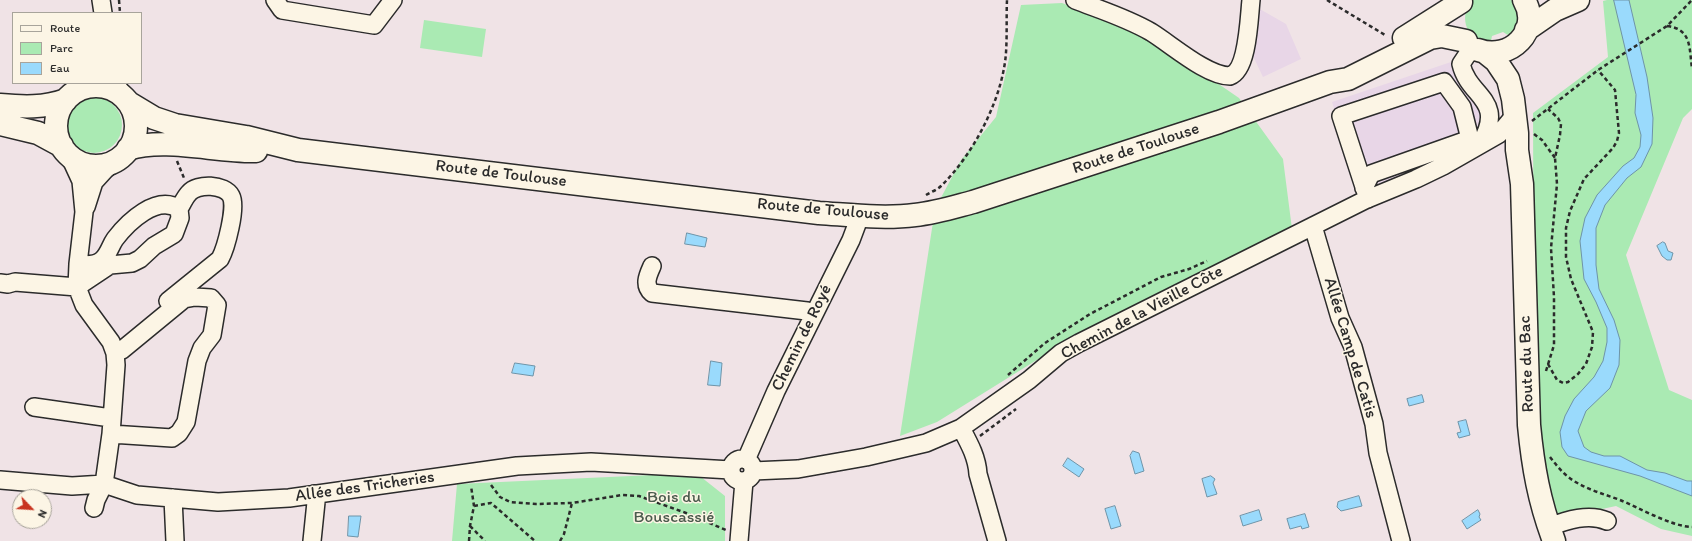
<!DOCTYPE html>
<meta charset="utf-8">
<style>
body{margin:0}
#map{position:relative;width:1692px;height:541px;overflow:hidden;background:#f0e3e6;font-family:Itim,sans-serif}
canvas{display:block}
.legend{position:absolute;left:12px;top:12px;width:130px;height:72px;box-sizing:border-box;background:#fcf5e5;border:1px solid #a8a49b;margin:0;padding:5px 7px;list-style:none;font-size:12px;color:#2b2b2b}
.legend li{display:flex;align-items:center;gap:8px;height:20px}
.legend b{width:20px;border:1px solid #a8a49b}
.north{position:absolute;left:12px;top:489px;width:40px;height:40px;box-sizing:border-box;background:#fcf5e5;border:1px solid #a8a49b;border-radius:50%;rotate:115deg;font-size:11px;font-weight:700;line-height:16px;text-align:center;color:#2b2b2b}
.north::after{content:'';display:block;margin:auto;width:14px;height:18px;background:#c8321e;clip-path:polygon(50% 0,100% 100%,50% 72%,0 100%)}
</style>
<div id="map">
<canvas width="1692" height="541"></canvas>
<ul class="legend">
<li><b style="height:5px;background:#fcf5e5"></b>Route</li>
<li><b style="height:11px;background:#aaeab3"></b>Parc</li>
<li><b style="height:11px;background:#9adafc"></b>Eau</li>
</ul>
<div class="north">N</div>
</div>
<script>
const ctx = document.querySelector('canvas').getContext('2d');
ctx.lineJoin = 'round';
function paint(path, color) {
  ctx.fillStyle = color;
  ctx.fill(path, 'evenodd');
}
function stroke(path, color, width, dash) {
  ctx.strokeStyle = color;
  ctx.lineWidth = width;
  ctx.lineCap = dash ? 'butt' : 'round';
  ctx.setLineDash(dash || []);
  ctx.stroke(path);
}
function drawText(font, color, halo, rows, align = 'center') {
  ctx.font = font + ' Itim,sans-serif';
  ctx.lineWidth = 3;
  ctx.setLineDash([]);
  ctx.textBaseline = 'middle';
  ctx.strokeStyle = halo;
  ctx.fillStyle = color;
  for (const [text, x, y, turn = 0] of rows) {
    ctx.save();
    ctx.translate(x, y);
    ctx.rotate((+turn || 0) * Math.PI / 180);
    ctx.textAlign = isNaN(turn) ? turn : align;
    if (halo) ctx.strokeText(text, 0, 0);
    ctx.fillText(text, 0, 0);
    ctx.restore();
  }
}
paint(new Path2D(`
 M1258,8l28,16 15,35 -38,18 -11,-23z
 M1451,62l10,22 17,17 5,24 -13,19 -74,36 -35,11 -29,-89z`), '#e8d6e7');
paint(new Path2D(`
 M1472,0h39c11,11 8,25 0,37l-8,-5 -11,4 -2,10c-22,-6 -33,-27 -18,-46z
 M1607,0h85v109l-9,9 -57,137 43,135 23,10v136l-31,-7 -45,-23 -51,11 -12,-3 -7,-28 -12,-109 -1,-264 75,-56 -5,-56z
 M1062,3l84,31 93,64 44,61 9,70 -252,129 -103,64 -37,14 35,-227 26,-49 35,-43 25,-112z
 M424,20l62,9 -4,28 -62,-9z
 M66 125a28 28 0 1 1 56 0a28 28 0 1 1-56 0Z
 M696,473l29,23v45h-273l5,-57z`), '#aaeab3');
const water = new Path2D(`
 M1614,0h15l18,77 6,41 -1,26 -11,23 -14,11 -22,27 -9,23v37l3,24 15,31 6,20 -1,25 -9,23 -24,23 -8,20 6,16 7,5 13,4h16l27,14 18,3 22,8h5v15l-52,-20 -72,-20 -6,-9 -2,-15 5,-16 9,-17 20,-22 9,-16 4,-19v-14l-11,-26 -12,-23 -4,-38 5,-23 12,-23 26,-29 11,-8 6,-11 1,-12 -6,-22 1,-18z
 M687,233l20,5 -2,9 -20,-3z
 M1663,242l2,1 3,8 5,2 -2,7h-4l-5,-4 -5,-10z
 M711,361l11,2 -2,23 -12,-1z
 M515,363l20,3 -2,10 -21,-3z
 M1422,395l2,7 -15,4 -2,-7z
 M1466,420l4,15 -11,3 -2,-5 4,-1 -3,-10z
 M1133,451l6,2 5,18 -9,3 -5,-18z
 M1068,458l16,11 -5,8 -16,-11z
 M1211,476l4,3 -2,4 4,11 -10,3 -5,-18z
 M1359,496l3,10 -21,5 -4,-4 1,-5z
 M1115,506l6,20 -10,3 -6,-20z
 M1259,510l3,10 -19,6 -3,-10z
 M1478,510l2,4 -1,3 2,3 -14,9 -5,-8z
 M1305,514l4,13 -7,2 -1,-3 -11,3 -3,-10z
 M349,516h12l-3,21 -10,-1z`);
paint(water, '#9adafc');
stroke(water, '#6e94a8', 1);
const minor = new Path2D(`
 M101,0l2,13
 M275,0l7,10 92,15 19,-25
 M1075,0c26,10 52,18 76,32 21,13 56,44 79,44 18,-6 19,-58 21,-76
 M1475,49l-8,6 -6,9c8,34 45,35 20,79
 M116,83l7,14
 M79,90l6,-7
 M69,155l12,26 3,31 -6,52 -1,23 7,18 27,37 4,11 1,12 -5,69 -7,50 -8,16 -2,8
 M1364,188l7,-14 99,-35
 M1368,199l-27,-83 103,-34 18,25 8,32 11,4
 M86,207l8,-25 11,-12 10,-9
 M1313,226l27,92 13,29 21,77 4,29 23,88
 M652,266c-4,9 -9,19 0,27l155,18 6,3
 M0,283l8,1 7,-2 62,5 33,-22 22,-2 8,-4 14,-13 20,-12 6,-16 -1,-9c-22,-15 -51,13 -64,30 -5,7 -6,15 -13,21 -6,5 -17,5 -24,4
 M168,301l52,-42c6,-11 17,-52 11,-63 -6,-12 -34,-13 -42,-3 -4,4 -7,11 -10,16
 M34,407l77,11
 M961,428c8,15 16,29 17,46l19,67
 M111,434l61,4 7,-5 7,-11 11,-61 5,-13 10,-13 5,-30 -6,-7 -16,-1 -11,2 -62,51 -7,3
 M731 470a11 11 0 1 1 22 0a11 11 0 1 1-22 0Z
 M746,460l30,-69 75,-151 9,-24
 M753,471l45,-2 68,-12 60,-14 35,-15 68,-48 32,-27 18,-10 286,-143 51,-21 27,-13 56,-32 16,-19
 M0,480l72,6 32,-2 33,11 81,7 71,-4 228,-32 74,-4 140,8
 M173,498l2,43
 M1549,527c18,-7 40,-14 58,-6
 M312,541l4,-39 -2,-8
 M739,541l5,-60`);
const major = new Path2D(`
 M1526,30l29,-20 23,-10
 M1404,38l57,-36
 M1478,50c32,12 64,-20 46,-50
 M1486,53l10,8 12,18 5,20 4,34v17l5,34 7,241c4,42 10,76 25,116
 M56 126a40 40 0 1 1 80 0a40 40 0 1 1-80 0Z
 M129,103l25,15 21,7 71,12 52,13 521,63c32,2 65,6 96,2 20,-2 39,-8 58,-13l246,-80 111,-40 18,-3 82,-41 12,-2 24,5
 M0,105c23,2 44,3 66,-5
 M0,124l38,9 24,13
 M128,149c37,-12 88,3 128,2`);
stroke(minor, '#2b2b2b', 20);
stroke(major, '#2b2b2b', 25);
stroke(new Path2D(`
 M119,0l1,13
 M1327,0l58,35
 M1667,26c25,3 22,22 25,42
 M1532,121l66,-51 69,-44 25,-26
 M1534,134l8,6 13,18
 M177,161l7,17
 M926,195c5,-3 11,-5 15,-9 30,-29 56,-78 63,-118 4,-19 2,-48 3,-68
 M1548,364l9,16 6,3 5,-1 10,-8 8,-10 6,-17 1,-15 -22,-53 -5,-22v-29l4,-17 14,-32 29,-31 4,-7 2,-8 -4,-43 -17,-20
 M1546,371l8,-26v-48l-3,-49 6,-64 -2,-26 5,-23 1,-11 -3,-6 -10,-9
 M1008,375l37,-32 45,-29 71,-37 28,-8 18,-8
 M980,436l36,-27
 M1550,457c7,9 14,18 24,24 14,9 30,13 46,19 20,8 50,26 72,27
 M491,485l9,12 10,5 26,2 36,-1 50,-8 17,1 47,17 40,17
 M474,506l17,-3 44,38
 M470,526l15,15
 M469,541l1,-15 4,-20 -3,-20
 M560,541l4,-7 8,-31`), '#2b2b2b', 2.5, [4, 3]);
stroke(minor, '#fcf5e5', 17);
stroke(major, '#fcf5e5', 22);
drawText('17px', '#2b2b2b', '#fcf5e5', [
 ["Route de Toulouse",1136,149,-18],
 ["Route de Toulouse",501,174,7],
 ["Route de Toulouse",823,210,5],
 ["Chemin de la Vieille Côte",1142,313,-28],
 ["Chemin de Royé",802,338,-64],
 ["Allée Camp de Catis",1350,348,73],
 ["Route du Bac",1527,364,-92],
 ["Allée des Tricheries",365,487,-8]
]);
drawText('17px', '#4b5b4d', '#fcf5e5', [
 ["Bois du",674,498],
 ["Bouscassié",674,518]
]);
</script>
